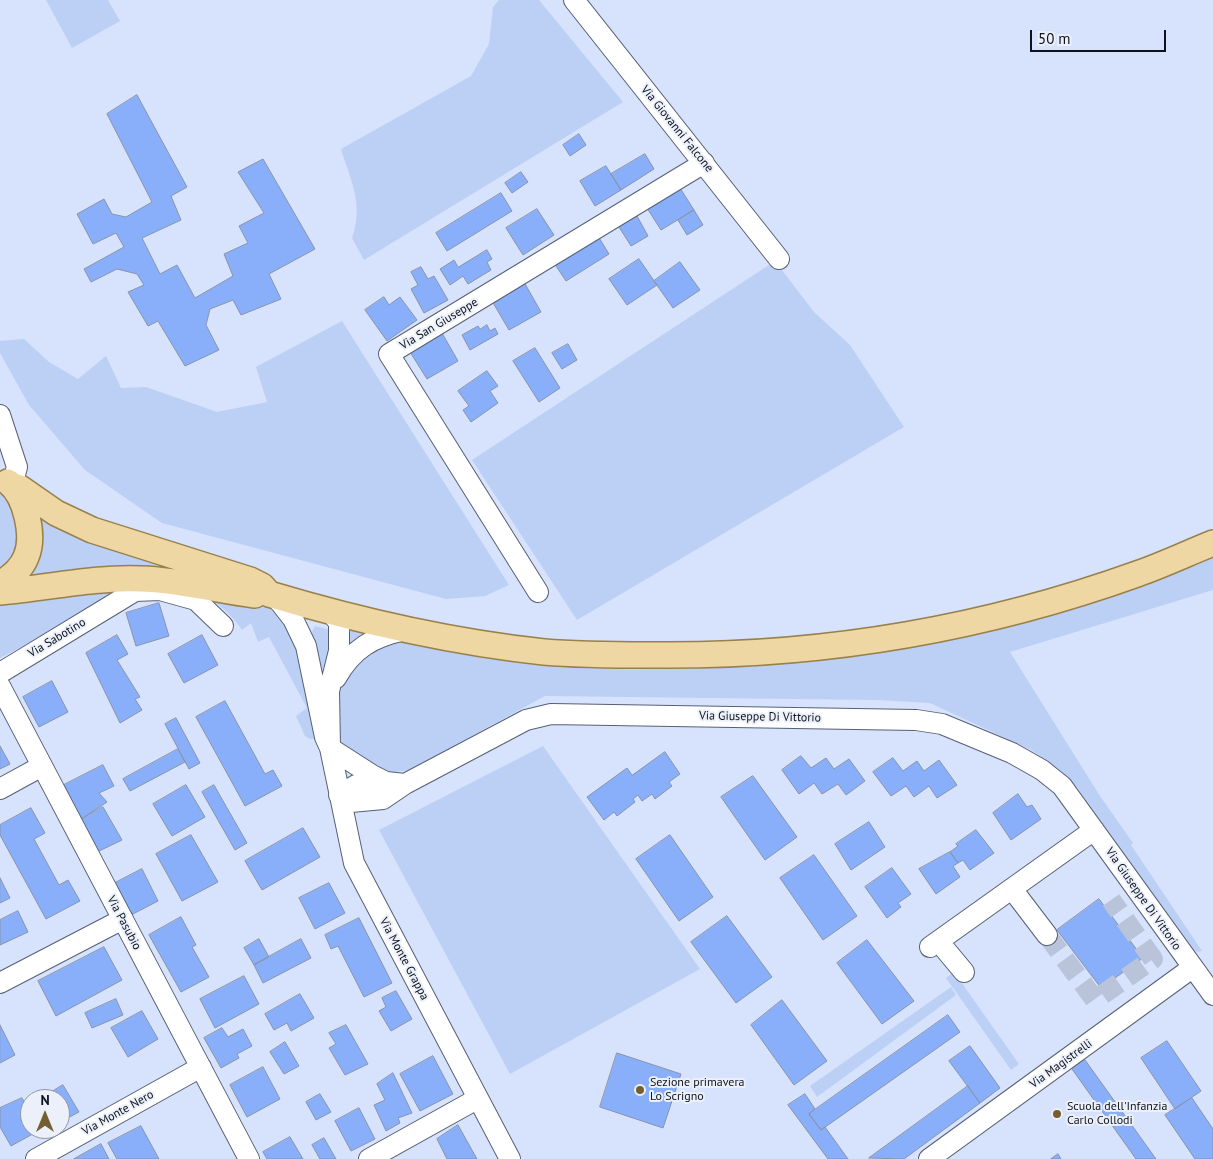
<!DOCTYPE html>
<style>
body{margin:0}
#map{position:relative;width:1213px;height:1159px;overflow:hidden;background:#d7e3fc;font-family:"PT Sans",sans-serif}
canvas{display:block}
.north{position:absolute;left:20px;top:1089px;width:50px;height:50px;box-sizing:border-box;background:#ebf0fa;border:1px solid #9397a0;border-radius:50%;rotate:0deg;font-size:14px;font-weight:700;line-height:20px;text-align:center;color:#0e121a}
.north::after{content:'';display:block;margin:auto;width:18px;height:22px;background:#745f2e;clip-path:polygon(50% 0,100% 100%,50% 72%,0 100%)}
.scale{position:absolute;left:1030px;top:30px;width:136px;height:22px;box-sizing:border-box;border:2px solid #0e121a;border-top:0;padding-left:6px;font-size:15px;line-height:18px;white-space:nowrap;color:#0e121a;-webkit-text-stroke:4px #ebf0fa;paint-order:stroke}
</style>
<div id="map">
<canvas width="1213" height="1159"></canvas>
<div class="north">N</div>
<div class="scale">50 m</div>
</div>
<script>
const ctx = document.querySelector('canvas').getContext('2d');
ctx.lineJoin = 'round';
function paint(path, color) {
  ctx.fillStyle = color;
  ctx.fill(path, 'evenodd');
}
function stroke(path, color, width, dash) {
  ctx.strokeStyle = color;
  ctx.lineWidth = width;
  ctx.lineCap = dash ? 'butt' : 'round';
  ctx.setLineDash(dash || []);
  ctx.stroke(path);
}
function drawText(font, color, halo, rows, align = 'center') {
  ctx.font = font + ' "PT Sans",sans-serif';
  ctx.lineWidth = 4;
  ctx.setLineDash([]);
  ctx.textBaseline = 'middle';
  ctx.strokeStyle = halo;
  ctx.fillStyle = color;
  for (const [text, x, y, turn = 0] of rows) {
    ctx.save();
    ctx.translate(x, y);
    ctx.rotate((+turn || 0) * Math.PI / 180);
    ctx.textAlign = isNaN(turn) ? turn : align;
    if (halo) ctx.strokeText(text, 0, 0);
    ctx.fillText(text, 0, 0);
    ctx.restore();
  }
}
paint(new Path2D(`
 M46,0h62l12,21 -48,27z
 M499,0h40l84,102 -259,158 -12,-22c12,-33 -1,-57 -11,-89l130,-73 18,-32 4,-37z
 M775,261l39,51 36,33 54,82 -327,193 -105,-160z
 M342,321l167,264 -24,11 -39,3 -284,-76 -77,-53 -56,-65 -29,-52v-12l24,-2 25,23 29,17 28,-23 15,32 25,-1 71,25 50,-10 -11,-35z
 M0,490l9,12 9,24 -1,29 -17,19z
 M33,505l143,60v9l-153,7z
 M1213,557v33l-203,62 90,144 33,47 -2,2 71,106 -5,1 -6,-3 -114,-162 -17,-17 -29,-20 -101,-47 -53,-3 -332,-4 -136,74 -21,3 -49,-28c-8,-54 0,-88 57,-106 12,-4 105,19 125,22 28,5 58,7 87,8 151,3 303,-16 449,-56 53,-15 104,-36 156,-56z
 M138,585c32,2 132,9 149,35 20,29 24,79 31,114l-3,5h-5l-5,-3 -9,-20 11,-8 -38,-71 -11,5 -7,-19 -9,7c-29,-43 -78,-53 -124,-33l-118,61v-56l55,-11z
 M315,626l15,4c1,17 2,31 -12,43l-7,-39z
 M345,630l23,5 -23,20z
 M543,746l157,223 -190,105 -131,-244z
 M954,972l65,92 -8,6 -65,-92z
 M951,987l5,8 -139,102 -7,-11z`), '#bccff5');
const building = new Path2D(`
 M137,95l50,92 -16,9 10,24 -39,18 18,36 17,-9 18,33 38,-22 -9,-22 24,-11 -9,-17 25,-13 -26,-41 25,-13 52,90 -46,25 12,25 -40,16 -8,-15 -23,9 -4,16 13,25 -34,16 -27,-45 -10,5 -20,-34 16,-7 -7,-11 -20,-5 -26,13 -7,-13 40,-22 -8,-14 -23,11 -16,-30 27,-15 8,15 14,3 26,-15 -45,-88z
 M579,134l7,11 -16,11 -7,-11z
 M645,154l9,15 -33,21 -10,-16z
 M606,166l15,24 -26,16 -15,-25z
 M521,172l7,10 -16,11 -7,-10z
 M680,188l14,22 -33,20 -14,-22z
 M501,193l11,18 -65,40 -11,-18z
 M537,209l17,26 -31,20 -17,-27z
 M694,210l9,15 -16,10 -9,-15z
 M637,216l11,20 -17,10 -12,-19z
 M598,236l11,18 -43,27 -12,-18z
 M487,250l5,9 -5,3 4,8 -23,14 -5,-8 -13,9 -10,-16 14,-9 4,7z
 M639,259l18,26 -30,20 -18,-26z
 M680,262l20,28 -27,18 -19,-27z
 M421,267l7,12 6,-3 14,24 -24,13 -13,-24 7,-4 -7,-13z
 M524,282l17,30 -32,18 -17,-29z
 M384,297l5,8 11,-8 17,23 -30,21 -22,-31z
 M487,325l3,6 5,-3 3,6 -28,16 -8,-15 16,-9 2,3z
 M442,333l16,28 -31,18 -17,-27z
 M568,344l9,16 -15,9 -10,-16z
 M535,348l25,40 -21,14 -26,-41z
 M487,371l11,15 -8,5 8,12 -27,19 -8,-12 6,-4 -11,-15z
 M159,603l10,33 -33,10 -10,-33z
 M117,635l11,19 -11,6 23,37 -5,2 7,11 -22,13 -34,-70z
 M202,635l16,30 -34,18 -16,-29z
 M52,681l16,31 -29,15 -16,-30z
 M225,701l40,73 8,-4 9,16 -37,20 -49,-89z
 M176,718l24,45 -11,6 -24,-45z
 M0,746l10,18 -10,5z
 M178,749l7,13 -55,29 -7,-12z
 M665,752l15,22 -11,8 3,4 -17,13 -3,-5 -10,7 -4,-6 -5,4 2,3 -18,14 -3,-4 -10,8 -17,-23 40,-29 5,7z
 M801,756l10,12 15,-10 8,11 15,-10 16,22 -19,14 -8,-11 -16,10 -8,-11 -15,11 -17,-24z
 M893,758l10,13 14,-10 7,10 15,-11 18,25 -20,13 -8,-12 -15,11 -8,-11 -15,10 -18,-24z
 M103,765l11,21 -15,7 8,9 -27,18 -20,-33z
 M753,776l44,61 -32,23 -44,-63z
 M186,785l19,32 -33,19 -19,-32z
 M214,785l33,58 -12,7 -33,-58z
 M1018,794l9,13 5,-2 9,14 -30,21 -18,-27z
 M103,807l19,33 -25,12 -17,-32z
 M31,808l14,25 -11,6 25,46 9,-5 12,21 -34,18 -46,-84v-10z
 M869,822l16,25 -34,23 -16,-26z
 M303,828l17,29 -58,33 -17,-29z
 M976,830l18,23 -24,17 -7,-10 -5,3 -8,-11 8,-6 -2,-2z
 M191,835l27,47 -36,19 -26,-47z
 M670,835l43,62 -34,24 -43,-62z
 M950,852l8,11 -5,3 7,11 -24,17 -17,-25z
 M814,855l43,61 -34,24 -43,-62z
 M892,868l19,26 -13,9 3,4 -14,11 -22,-31z
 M142,869l16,32 -27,14 -16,-32z
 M0,878l10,20 -10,5z
 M329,883l16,30 -30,16 -16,-31z
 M1099,899l44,59 -42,30 -44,-58z
 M18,911l10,21 -28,13v-25z
 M727,916l45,61 -36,26 -45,-61z
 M181,917l15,28 -4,2 17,30 -28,15 -32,-57z
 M359,918l33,65 -28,14 -26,-51 -7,3 -6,-14z
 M259,939l10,18 -15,8 -10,-17z
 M301,939l10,19 -48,25 -9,-18z
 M867,940l47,61 -32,23 -45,-61z
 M104,947l18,33 -66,36 -18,-35z
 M244,976l15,28 -44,24 -15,-29z
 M396,991l16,28 -21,12 -12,-20 7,-4 -4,-9z
 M300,994l14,24 -23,13 -4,-8 -13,7 -9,-16z
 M116,999l7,16 -31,13 -7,-15z
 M782,1000l45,61 -33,24 -43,-60z
 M142,1011l16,28 -30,18 -17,-29z
 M948,1015l12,17 -139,98 -12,-16z
 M0,1025l15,30 -15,8z
 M346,1025l22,39 -23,11 -16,-27 7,-4 -7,-11z
 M222,1028l6,9 15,-8 9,17 -15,8 2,4 -18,10 -17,-30z
 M1167,1041l34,50 -26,18 -34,-51z
 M285,1042l14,24 -15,8 -14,-22z
 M970,1046l30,42 -20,15 -31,-42z
 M617,1053l64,21 -18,54 -63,-21z
 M433,1056l20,38 -33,17 -20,-37z
 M1085,1060l71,99h-20l-64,-90z
 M263,1067l17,32 -33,18 -17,-32z
 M393,1073l19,40 -14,5 2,5 -14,8 -12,-26 11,-5 -8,-16z
 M63,1085l16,27 -19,10v-23h-20z
 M968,1086l12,17 -76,56 -35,-1z
 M320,1094l11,18 -15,8 -10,-18z
 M805,1094l10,15 -6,5 12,16 4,-3 23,32h-20l-40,-54z
 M22,1098l8,14v17l10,1 -29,16 -11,-19v-19z
 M1192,1098l21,31v30h-18l-30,-44z
 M359,1108l16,31 -24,12 -16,-30z
 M458,1125l19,34h-30l-10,-20z
 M141,1126l18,33h-42l-9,-16z
 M290,1137l13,22h-36l-4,-7z
 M324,1138l12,21h-16l-8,-14z
 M101,1144l8,15h-35z
 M1058,1154l3,5h-10z`);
paint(building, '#89affb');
stroke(building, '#8893a9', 1);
stroke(new Path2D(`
 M1047,935l48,65 58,-41 -42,-59`), '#b9c4da', 20, [20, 10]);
const minor = new Path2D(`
 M574,0l205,259
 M0,415l17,52 -5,18
 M538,592l-149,-238 315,-191
 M275,596l18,23 13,27 19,91 5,11 42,27 14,7 19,2
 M331,612l8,11v28l-10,40 1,57 24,115 156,296
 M0,673l135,-82 25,-1 36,10 27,26
 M336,678c17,-30 37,-41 69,-48
 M0,686l249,473
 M0,789l42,-23
 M339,795l17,-10 30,-3
 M340,796l11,6 32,-3 22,-15 121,-64 25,-6 365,6 26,4 70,29 30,17 20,16 151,209
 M1012,889l35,46
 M939,942l25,30
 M930,947l164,-117
 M0,983l123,-64
 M36,1159l165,-92
 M369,1159l108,-60
 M929,1159l263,-191`);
const major = new Path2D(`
 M13,486l7,2 36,25 36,17 158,50 12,6 7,8c90,27 182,48 275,58 35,3 72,3 107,3 165,2 330,-25 486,-81 26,-9 51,-21 76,-31
 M0,585c10,-8 21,-15 26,-28 9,-21 0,-61 -18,-75
 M0,592c47,-4 93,-15 141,-13 39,1 76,11 114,16`);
stroke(minor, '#566075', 22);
stroke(major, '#98804b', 28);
stroke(minor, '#fff', 20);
stroke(major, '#eed7a3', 25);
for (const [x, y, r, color] of [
 [640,1090,5,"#745f2e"],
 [1057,1114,5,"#745f2e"]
]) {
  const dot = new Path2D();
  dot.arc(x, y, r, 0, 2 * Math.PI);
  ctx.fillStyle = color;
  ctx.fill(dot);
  stroke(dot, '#ebf0fa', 2);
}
drawText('12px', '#0e121a', '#ebf0fa', [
 ["Via Giovanni Falcone",677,129,51],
 ["Via San Giuseppe",439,324,-31],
 ["Via Sabotino",57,638,-31],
 ["Via Giuseppe Di Vittorio",760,717,1],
 ["Via Giuseppe Di Vittorio",1143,899,55],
 ["Via Pasubio",124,923,62],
 ["Via Monte Grappa",404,959,62],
 ["Via Magistrelli",1061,1064,-36],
 ["Via Monte Nero",118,1113,-29]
]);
drawText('12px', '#0e121a', '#ebf0fa', [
 ["Sezione primavera",650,1083],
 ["Lo Scrigno",650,1097],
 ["Scuola dell'Infanzia",1067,1107],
 ["Carlo Collodi",1067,1121]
], 'left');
</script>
